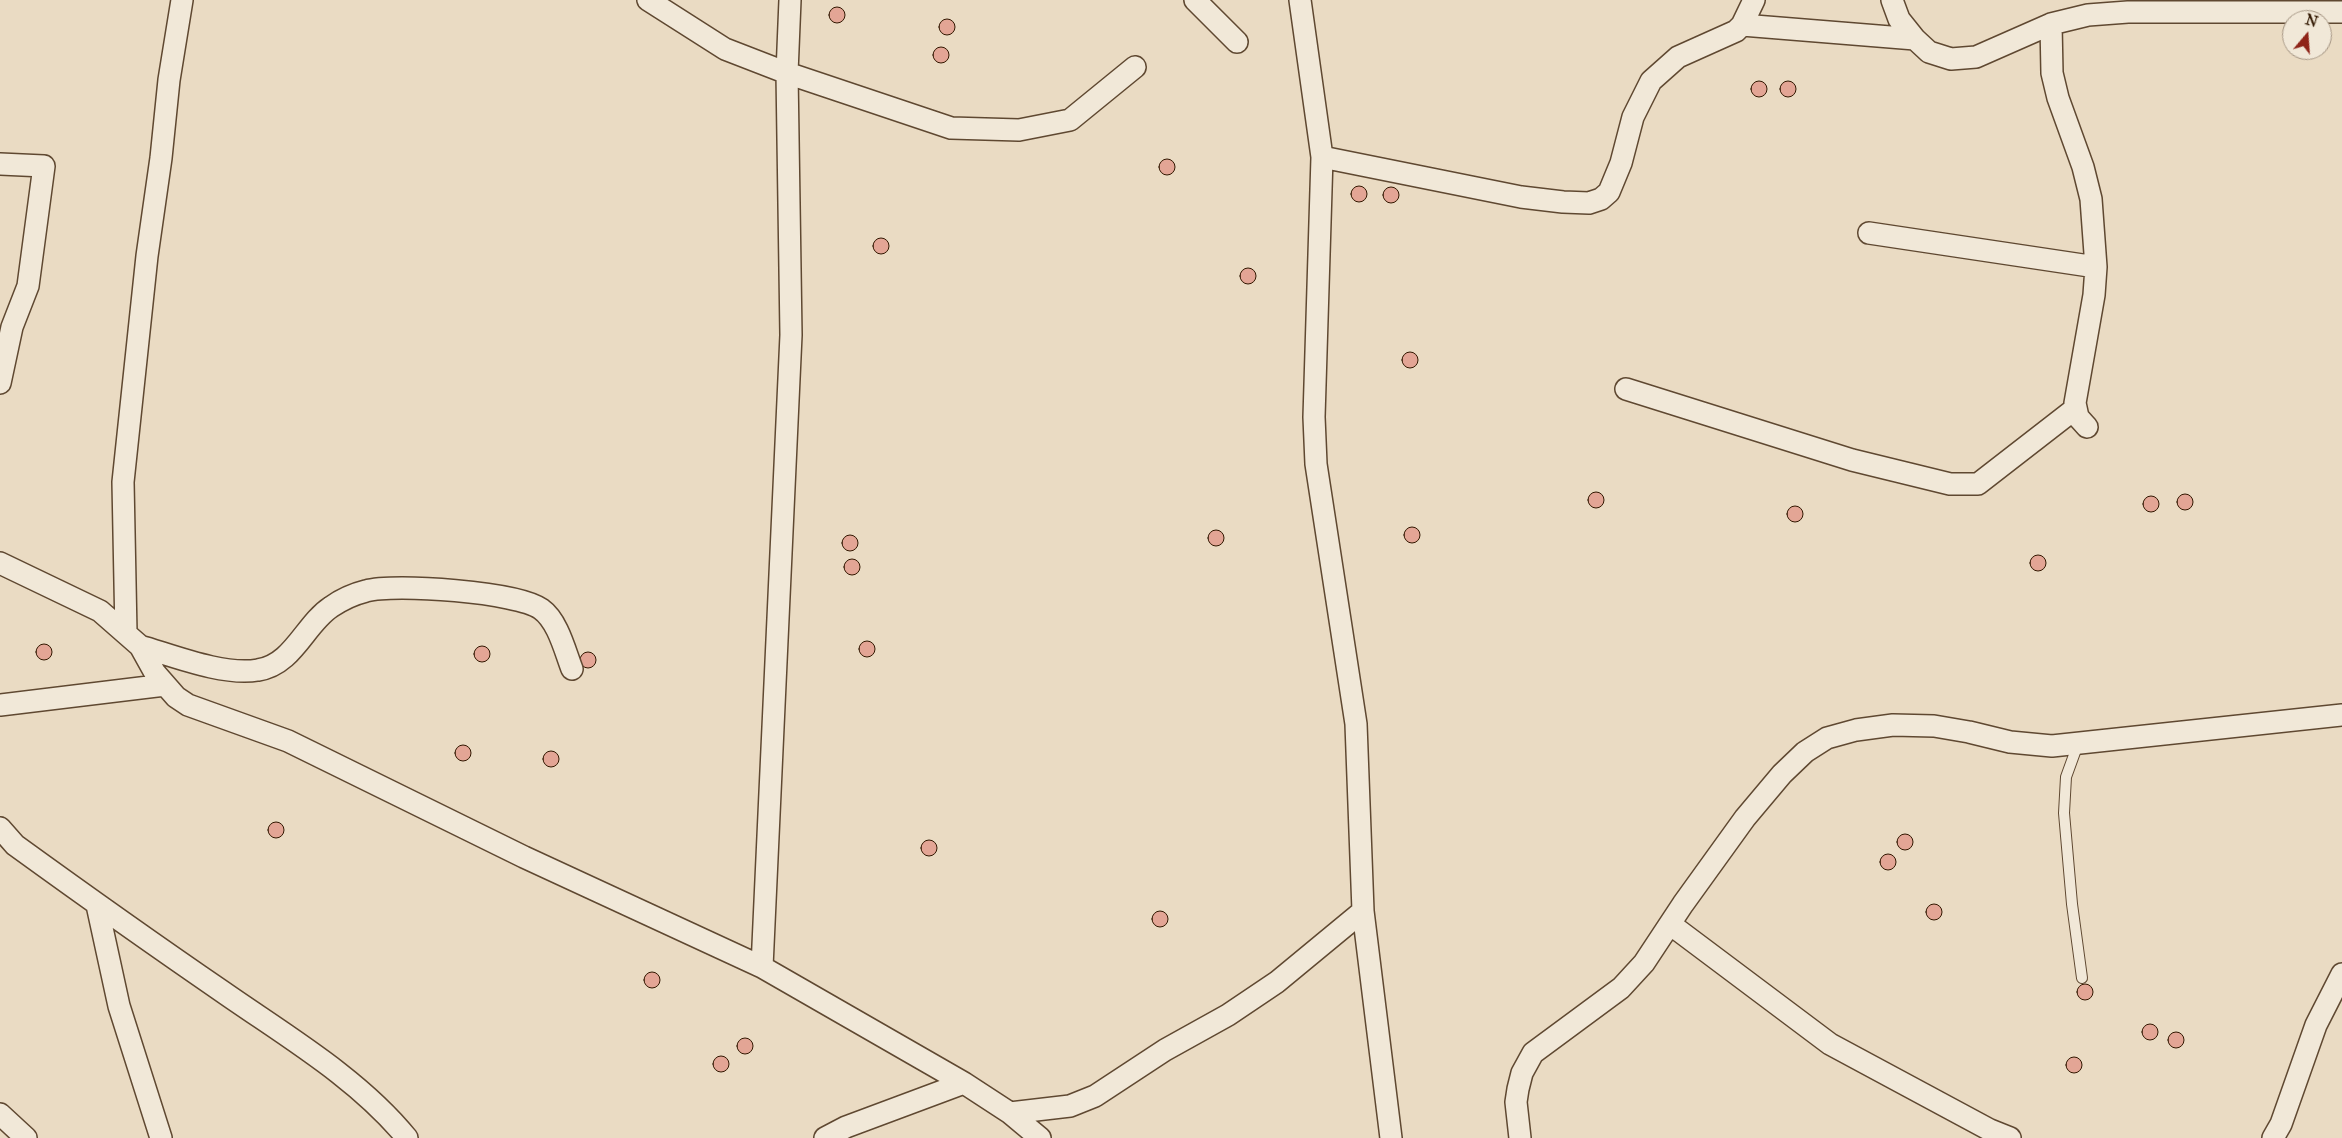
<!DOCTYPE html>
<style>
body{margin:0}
#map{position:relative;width:2342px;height:1138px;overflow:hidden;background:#eadbc3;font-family:"IM FELL Great Primer",serif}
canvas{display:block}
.north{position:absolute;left:2282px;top:10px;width:50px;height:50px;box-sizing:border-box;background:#f1e8d8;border:1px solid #a49482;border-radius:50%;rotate:18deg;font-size:14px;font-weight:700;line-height:20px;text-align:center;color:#311700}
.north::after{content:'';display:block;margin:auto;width:18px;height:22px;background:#8f2418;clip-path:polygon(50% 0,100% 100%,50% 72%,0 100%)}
</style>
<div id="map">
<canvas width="2342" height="1138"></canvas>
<div class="north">N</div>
</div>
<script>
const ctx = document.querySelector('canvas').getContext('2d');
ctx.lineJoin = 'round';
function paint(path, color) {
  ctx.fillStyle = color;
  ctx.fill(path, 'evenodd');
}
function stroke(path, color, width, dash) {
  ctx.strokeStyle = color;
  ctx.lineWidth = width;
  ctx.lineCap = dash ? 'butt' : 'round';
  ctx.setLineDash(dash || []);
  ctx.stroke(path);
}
const building = new Path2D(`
 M829 15a8 8 0 1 1 16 0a8 8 0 1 1-16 0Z
 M939 27a8 8 0 1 1 16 0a8 8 0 1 1-16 0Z
 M933 55a8 8 0 1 1 16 0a8 8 0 1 1-16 0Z
 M1751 89a8 8 0 1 1 16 0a8 8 0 1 1-16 0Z
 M1780 89a8 8 0 1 1 16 0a8 8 0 1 1-16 0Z
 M1159 167a8 8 0 1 1 16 0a8 8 0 1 1-16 0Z
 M1351 194a8 8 0 1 1 16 0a8 8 0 1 1-16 0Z
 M1383 195a8 8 0 1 1 16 0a8 8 0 1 1-16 0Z
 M873 246a8 8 0 1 1 16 0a8 8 0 1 1-16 0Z
 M1240 276a8 8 0 1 1 16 0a8 8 0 1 1-16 0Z
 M1402 360a8 8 0 1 1 16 0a8 8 0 1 1-16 0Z
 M1588 500a8 8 0 1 1 16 0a8 8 0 1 1-16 0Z
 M2177 502a8 8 0 1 1 16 0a8 8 0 1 1-16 0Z
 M2143 504a8 8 0 1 1 16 0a8 8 0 1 1-16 0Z
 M1787 514a8 8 0 1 1 16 0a8 8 0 1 1-16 0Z
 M1404 535a8 8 0 1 1 16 0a8 8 0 1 1-16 0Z
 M1208 538a8 8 0 1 1 16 0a8 8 0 1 1-16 0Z
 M842 543a8 8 0 1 1 16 0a8 8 0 1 1-16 0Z
 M2030 563a8 8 0 1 1 16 0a8 8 0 1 1-16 0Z
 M844 567a8 8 0 1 1 16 0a8 8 0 1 1-16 0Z
 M859 649a8 8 0 1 1 16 0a8 8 0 1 1-16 0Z
 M36 652a8 8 0 1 1 16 0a8 8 0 1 1-16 0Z
 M474 654a8 8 0 1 1 16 0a8 8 0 1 1-16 0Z
 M580 660a8 8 0 1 1 16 0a8 8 0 1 1-16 0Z
 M455 753a8 8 0 1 1 16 0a8 8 0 1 1-16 0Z
 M543 759a8 8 0 1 1 16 0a8 8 0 1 1-16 0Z
 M268 830a8 8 0 1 1 16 0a8 8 0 1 1-16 0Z
 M1897 842a8 8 0 1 1 16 0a8 8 0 1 1-16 0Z
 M921 848a8 8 0 1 1 16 0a8 8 0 1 1-16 0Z
 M1880 862a8 8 0 1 1 16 0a8 8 0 1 1-16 0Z
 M1926 912a8 8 0 1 1 16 0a8 8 0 1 1-16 0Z
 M1152 919a8 8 0 1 1 16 0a8 8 0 1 1-16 0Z
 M644 980a8 8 0 1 1 16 0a8 8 0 1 1-16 0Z
 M2077 992a8 8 0 1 1 16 0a8 8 0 1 1-16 0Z
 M2142 1032a8 8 0 1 1 16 0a8 8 0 1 1-16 0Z
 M2168 1040a8 8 0 1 1 16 0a8 8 0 1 1-16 0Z
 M737 1046a8 8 0 1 1 16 0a8 8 0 1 1-16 0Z
 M713 1064a8 8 0 1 1 16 0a8 8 0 1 1-16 0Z
 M2066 1065a8 8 0 1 1 16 0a8 8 0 1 1-16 0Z`);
paint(building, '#e3a595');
stroke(building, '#311700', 1);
const service = new Path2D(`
 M2078,744l-12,33 -2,36 8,91 10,74`);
const minor = new Path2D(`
 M648,0l77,49 62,24 164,55 68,2 51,-10 65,-53
 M1195,0l42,42
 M1300,0l22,157 -8,260 2,47 40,260 7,187 28,227
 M1892,0l7,19 16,20 14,13 22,7 25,-2 75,-33 37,-9 40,-3h214
 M2051,24l1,49 6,25 25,69 8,32 5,68 -2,28 -19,108 3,14 9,10
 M1742,25l173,14
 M1322,157l199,40 42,5 26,1 12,-4 8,-7 12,-29 12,-46 18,-36 27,-24 58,-26 6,-6 12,-25
 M0,164l44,2 -16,120 -16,41 -12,56
 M1869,233l227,34
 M1626,389l226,71 98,24h28l98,-76
 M0,563l100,48 40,35 15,27 21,24 12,8 100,36 236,116 238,110 202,116 46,30 30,25
 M126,633l-3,-151 24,-226 14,-98 8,-78 13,-80
 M140,646c34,10 84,30 118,24 35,-5 47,-46 73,-63 10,-7 23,-13 35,-16 28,-8 152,1 175,18 17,12 24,42 31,60
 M0,705l165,-20
 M0,828l15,17c69,50 138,99 208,147 63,44 135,86 184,146
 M97,905l22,101 42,132
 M1670,924l160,120 160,86 20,8
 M762,967l29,-632 -4,-262 3,-73
 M1010,1113l60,-7 25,-10 70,-46 63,-35 49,-33 86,-71
 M0,1114l26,24
 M825,1138l21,-11 118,-44
 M1520,1138l-4,-36 2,-13 4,-16 11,-20 88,-65 23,-25 39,-59 62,-86 37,-44 23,-22 22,-14 29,-8 37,-5 41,1 35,6 41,10 42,4 290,-31
 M2273,1138l8,-14 35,-99 26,-51`);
stroke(service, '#5f4831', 12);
stroke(minor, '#5f4831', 24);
stroke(service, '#f1e8d8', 10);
stroke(minor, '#f1e8d8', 21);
</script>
